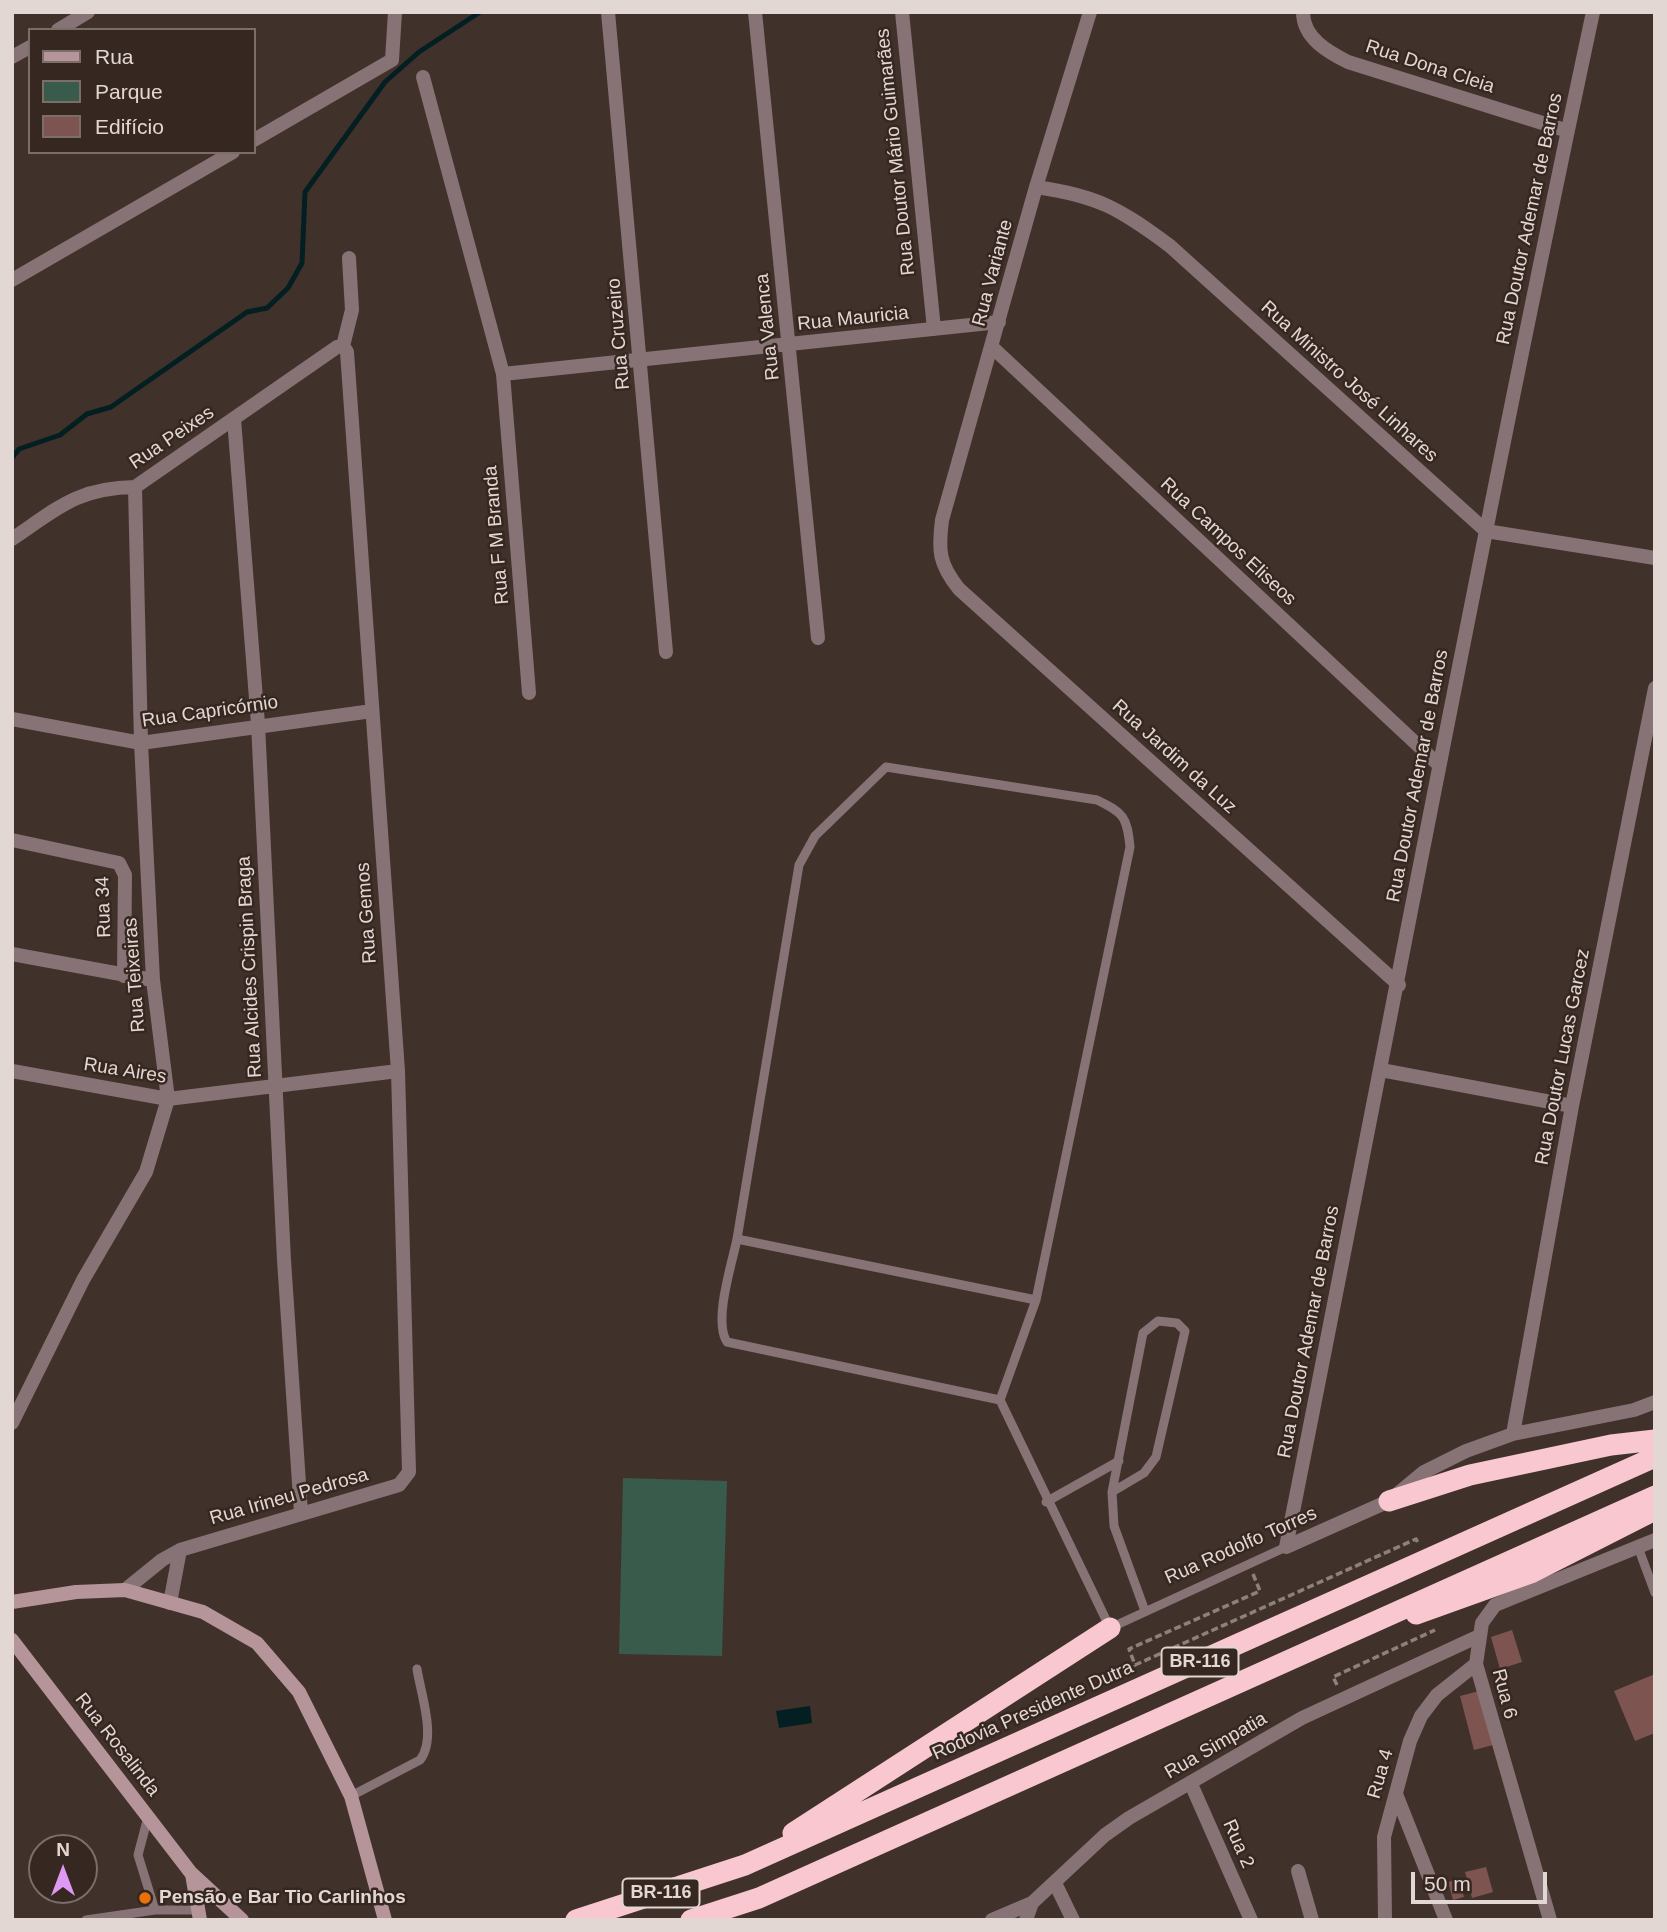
<!DOCTYPE html>
<meta charset="utf-8">
<style>
body{margin:0}
#map{position:relative;width:1667px;height:1932px;overflow:hidden;background:#41312b;font-family:Arial,sans-serif}
canvas{display:block}
.frame{position:absolute;inset:0;border:14px solid #e2d7d3;pointer-events:none}
.legend{position:absolute;left:28px;top:28px;width:228px;height:126px;box-sizing:border-box;background:#372721;border:2px solid #7b6d68;margin:0;padding:9px 12px;list-style:none;font-size:21px;color:#e2d7d3}
.legend li{display:flex;align-items:center;gap:14px;height:35px}
.legend b{width:35px;border:2px solid #7b6d68}
.north{position:absolute;left:28px;top:1834px;width:70px;height:70px;box-sizing:border-box;background:#372721;border:2px solid #7b6d68;border-radius:50%;rotate:0deg;font-size:19px;font-weight:700;line-height:28px;text-align:center;color:#e2d7d3}
.north::after{content:'';display:block;margin:auto;width:24px;height:32px;background:#dd99f4;clip-path:polygon(50% 0,100% 100%,50% 72%,0 100%)}
.scale{position:absolute;left:1411px;top:1872px;width:136px;height:32px;box-sizing:border-box;border:4px solid #e2d7d3;border-top:0;padding-left:9px;font-size:21px;line-height:24px;white-space:nowrap;color:#e2d7d3;-webkit-text-stroke:5px #372721;paint-order:stroke}
</style>
<div id="map">
<canvas width="1667" height="1932"></canvas>
<div class="frame"></div>
<ul class="legend">
<li><b style="height:9px;background:#b5959a"></b>Rua</li>
<li><b style="height:19px;background:#385b4b"></b>Parque</li>
<li><b style="height:19px;background:#7e5450"></b>Edifício</li>
</ul>
<div class="north">N</div>
<div class="scale">50 m</div>
</div>
<script>
const ctx = document.querySelector('canvas').getContext('2d');
ctx.lineJoin = 'round';
function paint(path, color) {
  ctx.fillStyle = color;
  ctx.fill(path, 'evenodd');
}
function stroke(path, color, width, dash) {
  ctx.strokeStyle = color;
  ctx.lineWidth = width;
  ctx.lineCap = dash ? 'butt' : 'round';
  ctx.setLineDash(dash || []);
  ctx.stroke(path);
}
function drawText(font, color, halo, rows, align = 'center') {
  ctx.font = font + ' Arial,sans-serif';
  ctx.lineWidth = 5;
  ctx.setLineDash([]);
  ctx.textBaseline = 'middle';
  ctx.strokeStyle = halo;
  ctx.fillStyle = color;
  for (const [text, x, y, turn = 0] of rows) {
    ctx.save();
    ctx.translate(x, y);
    ctx.rotate((+turn || 0) * Math.PI / 180);
    ctx.textAlign = isNaN(turn) ? turn : align;
    if (halo) ctx.strokeText(text, 0, 0);
    ctx.fillText(text, 0, 0);
    ctx.restore();
  }
}
paint(new Path2D(`
 M623,1478l104,3 -5,175 -103,-2z`), '#385b4b');
paint(new Path2D(`
 M810,1706l2,17 -33,5 -3,-17z`), '#031f21');
stroke(new Path2D(`
 M12,458l7,-9 41,-14 27,-21 24,-7 136,-95 20,-4 21,-20 14,-25 3,-71 80,-110 34,-30 61,-40`), '#031f21', 5);
paint(new Path2D(`
 M1512,1630l10,32 -22,7 -9,-32z
 M1655,1674v59l-20,8 -21,-50z
 M1479,1691l14,54 -19,5 -14,-54z
 M1486,1867l7,25 -21,6 -7,-26z
 M1459,1879l5,18 -11,3 -5,-18z`), '#7e5450');
stroke(new Path2D(`
 M1253,1574l7,17 -131,58 6,16 281,-126 3,6
 M1337,1685l-4,-8 102,-47`), '#8e817c', 3.5, [7, 3.5]);
stroke(new Path2D(`
 M737,1239c-5,25 -24,82 -10,103l273,58
 M1036,1300l-299,-61 62,-374 16,-29 71,-69 211,33c27,13 30,17 33,47l-94,453 -36,100 110,228 176,-81
 M1112,1492l32,-19 12,-16 29,-126 -8,-8 -19,-2 -15,12 -31,159 2,34 31,85
 M1046,1502l73,-41
 M1638,1547l17,46
 M351,1796l69,-36c17,-22 1,-65 -3,-91
 M148,1817l-10,38 17,55h44
 M86,1920l69,-10`), '#877376', 9);
stroke(new Path2D(`
 M608,12l58,640
 M755,12l63,626
 M902,12l32,317
 M1090,12l-54,175 -94,333c-4,31 -3,44 17,69l440,396
 M1303,12c0,26 25,40 45,50l220,69
 M58,30l30,-18
 M12,57l18,-10
 M423,77l80,297 26,319
 M254,140l138,-80 3,-48
 M1036,187c63,9 84,22 134,59l316,285 169,27
 M12,280l221,-128
 M343,346l9,-36 -3,-52
 M992,347l447,418
 M503,374l496,-52
 M234,419l24,305 26,536 17,253
 M12,539c46,-31 65,-51 123,-52l202,-140 6,-1
 M12,719l129,24 231,-32
 M12,840l107,23 6,12 -1,101
 M12,954l141,26
 M1381,1070l191,36
 M12,1071l156,28 230,-28
 M12,1423l71,-143 63,-108 22,-73 -15,-119 -12,-237 -6,-256
 M1513,1434l59,-328 83,-418
 M1286,1547c102,-512 198,-1025 307,-1535
 M1286,1547l103,-46 35,-29 42,-21 47,-17 121,-24 21,-8
 M125,1590l37,-30 18,-10 219,-65 10,-13 -11,-401 -51,-719 -4,-6
 M170,1603l10,-53
 M1191,1784l60,136
 M1396,1794l50,126
 M1298,1871l14,49
 M1055,1883l18,37
 M992,1920l40,-17 73,-68 24,-17 173,-100 177,-82
 M1026,1920l6,-17
 M1385,1920l-1,-83 26,-96 11,-25 16,-21 39,-31
 M1550,1920l-74,-256 6,-41 13,-18 160,-65`), '#877376', 14);
stroke(new Path2D(`
 M12,1602l64,-10 49,-2 78,22 54,31 42,49 52,104 34,124
 M12,1640l179,233 51,47
 M192,1874l8,46`), '#b5959a', 14);
stroke(new Path2D(`
 M1389,1501l81,-26 141,-30 44,-5
 M1416,1614l117,-42 122,-62
 M793,1833l317,-205
 M576,1920l169,-55 910,-408
 M691,1920l68,-22 896,-402`), '#f9c7cf', 21);
for (const [x, y, r, color] of [
 [145,1898,7,"#e8710a"]
]) {
  const dot = new Path2D();
  dot.arc(x, y, r, 0, 2 * Math.PI);
  ctx.fillStyle = color;
  ctx.fill(dot);
  stroke(dot, '#372721', 2.5);
}
for (const [x, y, w] of [
 [1200,1662,77],
 [661,1893,77]
]) {
  const box = new Path2D();
  box.roundRect(x - w / 2, y - 14.5, w, 29, 5);
  ctx.fillStyle = '#372721';
  ctx.fill(box);
  stroke(box, '#e2d7d3', 2);
}
drawText('bold 18px', '#e2d7d3', null, [
 ["BR-116",1200,1662],
 ["BR-116",661,1893]
]);
drawText('19px', '#e2d7d3', '#372721', [
 ["Rua Dona Cleia",1430,67,18],
 ["Rua Doutor Mário Guimarães",896,152,-96],
 ["Rua Doutor Ademar de Barros",1530,219,-78],
 ["Rua Variante",993,273,-75],
 ["Rua Mauricia",853,319,-6],
 ["Rua Valenca",768,327,-96],
 ["Rua Cruzeiro",619,334,-95],
 ["Rua Ministro José Linhares",1349,382,42],
 ["Rua Peixes",172,438,-34],
 ["Rua F M Branda",497,535,-95],
 ["Rua Campos Eliseos",1228,542,43],
 ["Rua Capricórnio",210,712,-8],
 ["Rua Jardim da Luz",1174,757,42],
 ["Rua Doutor Ademar de Barros",1418,776,-79],
 ["Rua 34",104,907,-92],
 ["Rua Gemos",367,913,-94],
 ["Rua Alcides Crispin Braga",250,967,-93],
 ["Rua Teixeiras",135,975,-94],
 ["Rua Doutor Lucas Garcez",1563,1057,-79],
 ["Rua Aires",125,1071,9],
 ["Rua Doutor Ademar de Barros",1309,1332,-79],
 ["Rua Irineu Pedrosa",289,1497,-16],
 ["Rua Rodolfo Torres",1241,1546,-24],
 ["Rua 6",1504,1694,75],
 ["Rodovia Presidente Dutra",1033,1711,-24],
 ["Rua Rosalinda",117,1745,52],
 ["Rua Simpatia",1216,1746,-30],
 ["Rua 4",1381,1774,-74],
 ["Rua 2",1238,1844,66]
]);
drawText('bold 19px', '#e2d7d3', '#372721', [
 ["Pensão e Bar Tio Carlinhos",159,1898]
], 'left');
</script>
